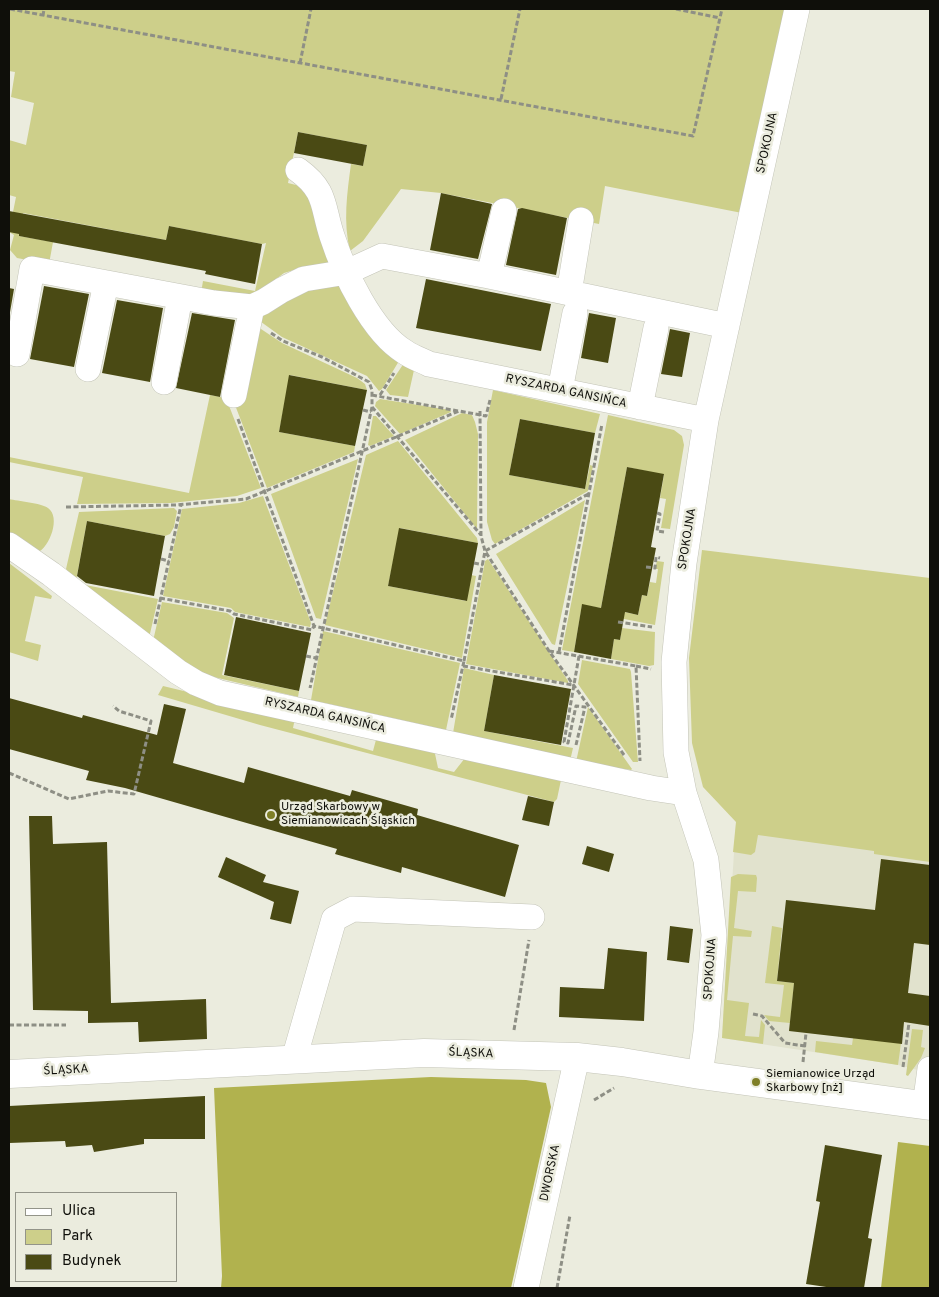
<!DOCTYPE html>
<meta charset="utf-8">
<style>
body{margin:0}
#map{position:relative;width:939px;height:1297px;overflow:hidden;background:#ebecde;font-family:Overpass,sans-serif}
canvas{display:block}
.frame{position:absolute;inset:0;border:10px solid #0f0f0a;pointer-events:none}
.legend{position:absolute;left:15px;top:1192px;width:162px;height:90px;box-sizing:border-box;background:#ebecde;border:1px solid #939489;margin:0;padding:6px 9px;list-style:none;font-size:15px;color:#0f0f0a}
.legend li{display:flex;align-items:center;gap:10px;height:25px}
.legend b{width:25px;border:1px solid #939489}
</style>
<div id="map">
<canvas width="939" height="1297"></canvas>
<div class="frame"></div>
<ul class="legend">
<li><b style="height:6px;background:#fff"></b>Ulica</li>
<li><b style="height:14px;background:#cdcf8a"></b>Park</li>
<li><b style="height:14px;background:#4a4a14"></b>Budynek</li>
</ul>
</div>
<script>
const ctx = document.querySelector('canvas').getContext('2d');
ctx.lineJoin = 'round';
function paint(path, color) {
  ctx.fillStyle = color;
  ctx.fill(path, 'evenodd');
}
function stroke(path, color, width, dash) {
  ctx.strokeStyle = color;
  ctx.lineWidth = width;
  ctx.lineCap = dash ? 'butt' : 'round';
  ctx.setLineDash(dash || []);
  ctx.stroke(path);
}
function drawText(font, color, halo, rows, align = 'center') {
  ctx.font = font + ' Overpass,sans-serif';
  ctx.lineWidth = 5;
  ctx.setLineDash([]);
  ctx.textBaseline = 'middle';
  ctx.strokeStyle = halo;
  ctx.fillStyle = color;
  for (const [text, x, y, turn = 0] of rows) {
    ctx.save();
    ctx.translate(x, y);
    ctx.rotate((+turn || 0) * Math.PI / 180);
    ctx.textAlign = isNaN(turn) ? turn : align;
    if (halo) ctx.strokeText(text, 0, 0);
    ctx.fillText(text, 0, 0);
    ctx.restore();
  }
}
paint(new Path2D(`
 M736,822l194,26v225l-32,-8 -176,-27z`), '#e1e2cd');
paint(new Path2D(`
 M9,9h777l-44,204 -137,-27 -6,38 -158,-31 -40,-4 -38,52 -13,10c-7,-30 -3,-57 1,-87l12,2 4,-21 -69,-13 -10,51 20,5 16,48 5,28 -25,3 -20,6 -32,24 -51,-4 2,-12 52,10 11,-48 -4,1 -93,-18 -3,14 -143,-27 -4,23 34,6 -4,22 -32,-6 -7,-8 4,-15 -5,-3 7,-35 -7,-2v-55l17,5 8,-42 -23,-6 4,-25 -6,-1z
 M339,284l60,77 -17,28 -3,2 -12,-15 -85,-39 -25,-18 34,-27z
 M255,325l27,18 75,35 8,6 2,6 -77,-15 -11,57 76,14 -1,6 -87,36 -32,-83z
 M404,363l10,7 -6,27 -18,-2 -4,-5z
 M493,390l107,24 -5,19 -75,-14 -11,56 76,14 5,-24 3,1 -5,25 -93,53 -3,-4 -5,-18v-100z
 M210,395l16,3 35,90 -24,8 -66,7 -94,1 6,-27 -74,-15v-5l180,36z
 M380,399l70,11 1,2 -51,22 -25,-28 1,-4z
 M462,413l10,2 3,7 3,12 -1,95 -72,-89z
 M608,415l66,15 8,6 2,9 -14,84 -9,-1 5,-29 -6,-1 4,-23 -37,-8 -26,141 -19,-3 -8,47 -12,-2z
 M373,416h3l18,20 -24,10 -2,-1z
 M398,441l79,97 1,5 -78,-15 -12,58 78,15 5,-26 5,1 -14,82 -137,-33 41,-170z
 M358,459l-37,160 -5,-1 -45,-124z
 M263,496l48,127 -1,4 -75,-15 -4,-4 -68,-12 19,-87 57,-6z
 M9,499c9,2 32,4 39,9 13,9 2,39 -11,45l-28,-19z
 M585,500l-30,145 -3,-1 -56,-90z
 M174,508l3,3 -3,16 -4,7 -5,2 -78,-15 -11,60 -5,-3 -5,-9 13,-57z
 M702,550l228,28v284l-56,-8v-3l-116,-16 -3,17 -4,3 -18,-3 3,-30 -33,-35 -11,-44 -3,-85z
 M488,559l80,122v2l-102,-19 19,-103z
 M657,561l7,1 -9,63 -36,-7 1,-7 18,4 4,-20 5,1 3,-14 6,1 2,-14h-3z
 M9,563l43,33 -1,3 -16,-3 -10,45 16,4 -3,16 -29,-9z
 M80,584l78,15 -9,39z
 M162,602l65,11 7,5 -12,57 77,16 -1,6 -97,-23 -48,-33z
 M622,628l33,4 -1,33 -5,1 -38,-7 3,-20 6,1z
 M323,631l137,32 -14,67 -135,-30z
 M582,660l48,9 1,3 7,90h-5l-55,-78z
 M464,668l30,7 -10,56 89,17 -3,13 -117,-28z
 M163,686l132,32 -2,10 80,23 4,-15 57,13 4,19 16,4 11,-14 96,22 -4,19 -3,3 -294,-77 -102,-30z
 M588,707l44,62 -1,1 -55,-8z
 M738,874l18,1 1,3 -1,14 -18,-1 -4,37 18,3 -1,6 -18,-1 -6,64 22,3 -4,33 14,1 2,-17 4,5 -2,19 -41,-6 9,-161z
 M772,926l10,2 -5,53 17,2 -4,40 -21,-2 -5,-6 16,2 4,-32 -19,-2z
 M912,1029l11,1 -2,17 4,1 -4,10 -13,18 -2,-1z
 M853,1038l48,5 -3,22 -83,-13 1,-11 36,4z`), '#cdcf8a');
paint(new Path2D(`
 M431,1077l95,3 20,3 5,24 -40,181h-290l1,-12 -8,-188z
 M898,1142l32,4v142h-49z`), '#b1b24e');
paint(new Path2D(`
 M298,132l69,13 -4,21 -69,-13z
 M441,193l51,11 -14,55 -48,-9z
 M522,208l45,10 -11,57 -50,-10 12,-56z
 M9,211l157,29 3,-14 93,18 -7,40 -50,-10 1,-3 -187,-35v-2l-10,-2z
 M426,279l125,25 -10,47 -125,-23z
 M44,286l45,8 -15,73 -44,-8z
 M9,288l5,1 -5,29z
 M117,300l46,8 -13,74 -48,-9z
 M192,313l43,7 -15,77 -44,-9z
 M589,313l27,5 -8,45 -27,-5z
 M670,329l20,4 -8,44 -21,-3z
 M289,375l78,15 -12,56 -76,-14z
 M520,419l75,14 -10,56 -76,-14z
 M627,467l37,7 -13,73 5,1 -9,48 -5,-1 -4,20 -13,-3 -5,28 -6,-1 -3,20 -37,-7 8,-48 19,4z
 M87,521l78,15 -11,60 -68,-13 -9,-7z
 M399,528l79,15 -11,58 -79,-15z
 M236,617l75,16 -12,58 -75,-16z
 M494,675l77,14 -10,56 -77,-14z
 M9,698l73,20 1,-3 74,20 7,-31 22,5 -13,54 71,20 4,-16 102,29 2,-6 66,19 -1,6 102,30 -14,52 -103,-30 -1,6 -66,-19 2,-5 -212,-61 -39,-8 3,-9 -80,-22z
 M528,796l26,6 -5,24 -27,-6z
 M29,816h23l1,28 54,-2 4,161 95,-4 1,40 -68,3 -1,-20 -50,1v-12l-55,-1z
 M587,846l27,8 -5,18 -27,-8z
 M226,857l40,18 -3,7 36,9 -8,33 -21,-5 4,-17 -56,-25z
 M881,859l49,6v80l-16,-2 -6,50 22,3v30l-26,-4 -2,22 -113,-13 5,-48 -17,-2 9,-81 89,10z
 M670,926l23,3 -4,34 -22,-3z
 M608,948l39,4 -3,69 -85,-4 1,-30 44,2z
 M205,1096v43h-61v5l-50,8 -2,-7 -26,2 -1,-6 -56,2v-37z
 M825,1145l57,10 -14,83 4,1 -8,49h-31l-27,-4 14,-82 -4,-1z`), '#4a4a14');
const minor = new Path2D(`
 M298,170c29,21 24,36 34,66 12,37 40,96 73,116 7,5 16,8 24,12l277,56
 M489,276l15,-65
 M569,293l12,-73
 M17,354l15,-85 182,34 38,4 11,-5 19,-12 22,-11 43,-7 35,-16 107,20 238,50
 M88,369l18,-86
 M164,382l16,-85
 M560,390l15,-77
 M234,395l18,-88
 M640,407l16,-79
 M9,545l42,29 127,98 18,11 24,10 431,95 33,5
 M294,1059l40,-140 19,-10 179,8
 M700,1075l6,-43 8,-97 -8,-75 -22,-67 -8,-41 -2,-90 10,-99 22,-143 91,-411
 M925,1106l5,-37
 M526,1288l51,-231`);
const major = new Path2D(`
 M9,1074l415,-21 153,4 45,5 78,13 230,31`);
stroke(minor, '#c3c4b7', 26);
stroke(major, '#c3c4b7', 29);
stroke(new Path2D(`
 M10,9l683,127 29,-127
 M676,9l44,9
 M43,16l1,-7
 M300,63l11,-54
 M501,99l19,-90
 M271,333l12,8 39,16 47,25 3,8v17l-62,281
 M372,395l86,16
 M380,395l14,-22
 M372,407l109,128
 M363,410l8,2
 M480,411l1,125 4,15 64,100 75,104
 M238,419l76,207 150,35 -13,59
 M66,507l110,-2 70,-6 213,-88 27,5 4,-16
 M657,513l3,1 -3,17 7,1
 M161,559l8,2
 M474,563l9,2
 M646,567l9,1 1,-11 4,1
 M160,598l70,13 4,3 78,16 2,-4
 M618,622l34,5
 M155,624l26,-119
 M549,651l87,15 4,95
 M559,652l43,-228
 M306,656l10,2
 M464,661l21,-110 105,-58
 M463,666l110,19
 M636,666l15,3
 M576,745l9,-38 -9,-1 -8,37 -4,-1 15,-86
 M9,773l60,26 39,-8 26,3 17,-73 -32,-10 -6,-5
 M753,1014l9,2 23,27 20,3
 M9,1025h57
 M514,1030l15,-90
 M803,1062l3,-29
 M903,1067l6,-44
 M594,1100l20,-12
 M557,1288l13,-73`), '#8e8f85', 3, [5, 2.5]);
stroke(minor, '#fff', 25);
stroke(major, '#fff', 28);
for (const [x, y, r, color] of [
 [271,815,5,"#7f7f27"],
 [756,1082,5,"#7f7f27"]
]) {
  const dot = new Path2D();
  dot.arc(x, y, r, 0, 2 * Math.PI);
  ctx.fillStyle = color;
  ctx.fill(dot);
  stroke(dot, '#ebecde', 2);
}
drawText('12px', '#0f0f0a', '#ebecde', [
 ["SPOKOJNA",768,143,-78],
 ["RYSZARDA GANSIŃCA",566,392,12],
 ["SPOKOJNA",688,539,-81],
 ["RYSZARDA GANSIŃCA",325,716,13],
 ["SPOKOJNA",711,969,-86],
 ["ŚLĄSKA",471,1054,2],
 ["ŚLĄSKA",66,1071,-3],
 ["DWORSKA",551,1173,-78]
]);
drawText('12px', '#0f0f0a', '#ebecde', [
 ["Urząd Skarbowy w",281,808],
 ["Siemianowicach Śląskich",281,822],
 ["Siemianowice Urząd",766,1075],
 ["Skarbowy [nż]",766,1089]
], 'left');
</script>
